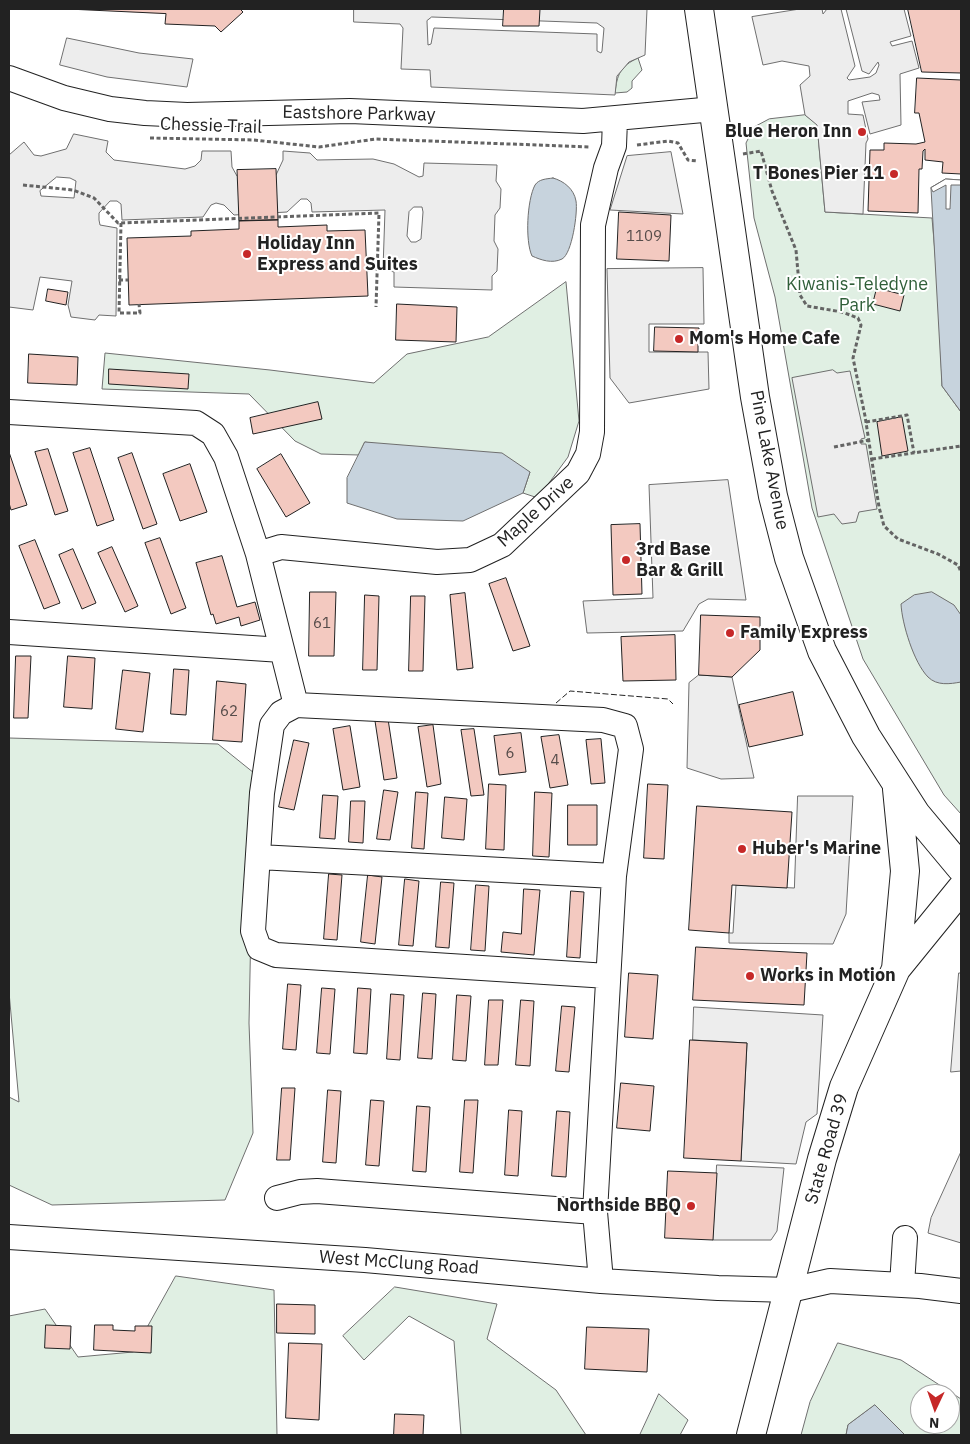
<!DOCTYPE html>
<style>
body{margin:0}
#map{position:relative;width:970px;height:1444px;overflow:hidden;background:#fff;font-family:"IBM Plex Sans",sans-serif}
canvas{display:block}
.frame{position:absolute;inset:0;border:10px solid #222;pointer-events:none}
.north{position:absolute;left:910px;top:1384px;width:50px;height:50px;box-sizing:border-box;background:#fff;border:1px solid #a7a7a7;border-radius:50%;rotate:183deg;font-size:14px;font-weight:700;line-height:20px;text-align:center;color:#222}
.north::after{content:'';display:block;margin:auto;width:18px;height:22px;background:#c62828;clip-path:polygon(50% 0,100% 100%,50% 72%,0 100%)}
</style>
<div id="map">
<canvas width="970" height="1444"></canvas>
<div class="frame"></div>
<div class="north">N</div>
</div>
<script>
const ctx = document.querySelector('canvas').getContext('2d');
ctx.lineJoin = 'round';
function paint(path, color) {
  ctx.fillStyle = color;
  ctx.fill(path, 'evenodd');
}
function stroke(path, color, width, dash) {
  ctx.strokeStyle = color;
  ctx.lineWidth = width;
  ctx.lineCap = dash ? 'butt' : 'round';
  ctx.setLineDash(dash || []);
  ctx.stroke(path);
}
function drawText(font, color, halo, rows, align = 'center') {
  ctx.font = font + ' "IBM Plex Sans",sans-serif';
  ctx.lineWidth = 4;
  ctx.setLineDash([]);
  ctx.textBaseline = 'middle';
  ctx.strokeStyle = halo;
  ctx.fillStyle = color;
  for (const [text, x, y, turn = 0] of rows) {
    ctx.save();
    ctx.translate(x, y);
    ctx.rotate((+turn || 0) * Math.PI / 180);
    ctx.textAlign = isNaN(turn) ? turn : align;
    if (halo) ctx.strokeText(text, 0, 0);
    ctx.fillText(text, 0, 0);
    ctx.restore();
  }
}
const green = new Path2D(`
 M638,58l4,12 -10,11v7l-5,4 -12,1c2,-18 5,-27 23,-35z
 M805,115l12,9 8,88 107,6 7,80 3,88 19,26v402l-17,-19 -81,-136 -51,-151 -37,-211 -21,-79 -8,-75 8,-16 15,-8z
 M566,282l13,139 -11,36 -30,41 -15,-5 7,-21 -165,-30 -6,13 -38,-1 -26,-13 -46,-47 -147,-5 3,-36 165,17 104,13 33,-29 81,-17z
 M9,738l209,6 36,29 -5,250 4,110 -28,67 -173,5 -43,-20v-88l10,5 -10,-110z
 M176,1276l98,14 3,145h-268v-119l36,-7 33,48 55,-5z
 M395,1287l102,17 -10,35 69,51 30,45h-125l-7,-94 -45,-25 -45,44 -21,-24z
 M838,1343l63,17 60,39v36h-56l-30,-30 -27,20 -2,10h-45l9,-33zM920,1394h30v30h-30z
 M659,1394l29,26 -8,15h-40z`);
paint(green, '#e0efe3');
stroke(green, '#6f6f6f', 1);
const parking = new Path2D(`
 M354,9h293l-2,46 -16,7 -12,14 -2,19 -184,-8 -1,-17 -29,-1 2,-41 -3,-4 -46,-2zM432,17l165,6 7,5 -2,23 -1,2 -4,-2v-17l-163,-6 -3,16 -3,1 -1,-24z
 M800,9h22l1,5 4,-5h14l14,57 -8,12 2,2 21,-3 6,-4 3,-8 -1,-3 -9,12 -7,-3 -16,-62h58l7,27 -21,6 2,4 20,-5 7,27 -19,6 1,51 -31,9 -8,-32 18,-2 -1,-5 -7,-2 -24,8v13l15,1 5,24 -2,4 -3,71 -38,-2 -8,-87 -12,-10 -5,-30 10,-9 -1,-10 -27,-5 -19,4 -11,-48z
 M67,38l72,15 54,6 -6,28 -80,-10 -47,-12z
 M74,134l34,7 -2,11 8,8 71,9 10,-3 6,-6 1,-9h29l1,16 5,9 39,-1 7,-15v-9l27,2 7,7 56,-1 21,5 25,13 4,-1 1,-13 73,2 -1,16 5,8 -1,19 -5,7 -1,26 4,8 -1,22 -5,5v14l-98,-3v-15l-11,-3 2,-59 -73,2 -1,-9 -4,-4h-6l-14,13 -53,3 -10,-10 -8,-2 -5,2 -8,12 -81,3 -1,-16 -4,-3h-7l-11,12v7l1,5 17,3 -1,88 -17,-1 -4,5 -24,-3 -3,-12 4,-24 -32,-4 -7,33 -24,-3v-152l15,-13 10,13 7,1 25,-7zM57,177l13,1 6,3 -2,17 -33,-2 -1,-5zM414,207h8l1,5 -2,27 -5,3h-5l-4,-6 2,-24z
 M671,152l12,62 -73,-4 17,-54z
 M703,268l1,56h-55v28h59l1,37 -80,14 -19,-25 -3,-109z
 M833,370l4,3 13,-2 15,67 -4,1v5h5l11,65 -18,3 -3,10 -14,2 -8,-10 -16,3 -26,-139z
 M728,480l18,120 -38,-1 -9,5 -16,27 -96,2 -4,-32 70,-3 -4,-113z
 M699,675l33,2 22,101 -33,1 -34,-11 2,-85z
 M798,796h55l-7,118 -13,30 -104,-1v-10h4l3,-48 58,3z
 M959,973h2v98l-10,1z
 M694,1007l129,8 -6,99 -11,8 -10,42 -55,-3 6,-118 -54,-3z
 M961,1152v91l-33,-10 3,-15z
 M717,1165l67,3 -7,63 -6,9h-58z`);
paint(parking, '#ededed');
stroke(parking, '#6f6f6f', 1);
const water = new Path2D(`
 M553,178c11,3 21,11 23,23 2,11 -4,53 -14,58 -10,5 -21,1 -30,-3 -7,-15 -5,-56 3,-71 4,-6 11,-6 18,-7z
 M946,179l15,1v232l-19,-26 -11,-198z
 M365,442l137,11 28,19 -7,21 -60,28 -66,-2 -50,-16v-25z
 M932,592l22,13 7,10v67c-11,2 -24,4 -33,-5 -14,-14 -26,-53 -27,-73l13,-9z
 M875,1405l30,30h-59l2,-10z`);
paint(water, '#c7d3dd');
stroke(water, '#6f6f6f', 1);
const pier = new Path2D(`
 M946,179l15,1v5h-10l-1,24h-4v-24l-13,7 -2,-4z`);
paint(pier, '#fff');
stroke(pier, '#6f6f6f', 1);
const building = new Path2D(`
 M68,9h172l3,3 -22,20 -6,-6 -50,-2 1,-10z
 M504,9h36l-1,17h-36z
 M908,9h53v64l-39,-1z
 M917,78l44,2v94l-19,-1 1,-11 -18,-2v-11l-2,2 -1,18h-3l-1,44 -50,-2 2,-61h14v-7l32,1 9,-2 -6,-29h-4z
 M276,169l2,51 -39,1 -2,-51z
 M619,212l52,3 -2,46 -52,-2z
 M278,220v7l49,-2v6l38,-1 3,66 -239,9 -2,-67 64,-2v-5l48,-2v-8z
 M877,288l27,7 -4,16 -27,-7z
 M48,289l20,3 -2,13 -20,-4z
 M397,304l60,3 -1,35 -60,-2z
 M655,327l44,1v7h5l-1,9h-5v8l-44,-1z
 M29,354l49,3 -1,28 -49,-2z
 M109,369l80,5 -1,15 -79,-5z
 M318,402l4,17 -69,15 -3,-16z
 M902,417l6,34 -26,5 -5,-34z
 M90,448l24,72 -17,6 -24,-73z
 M48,449l20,62 -13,4 -20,-63z
 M9,452l18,53 -16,5 -2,-7z
 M132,453l25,71 -14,5 -25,-71z
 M281,454l29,49 -24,14 -29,-48z
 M190,464l17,48 -27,9 -17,-47z
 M640,524l2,70 -29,1 -2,-70z
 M160,538l26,70 -15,6 -26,-71z
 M35,540l25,63 -16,6 -25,-63z
 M112,547l26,59 -13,6 -27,-59z
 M73,549l23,54 -14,6 -23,-54z
 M222,556l15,51 18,-5 5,18 -19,6 -2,-9 -23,7 -3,-10 -2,1 -15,-52z
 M506,578l24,68 -17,5 -24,-67z
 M310,592h26l-2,64h-25z
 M465,593l8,75 -16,2 -7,-75z
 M365,595l14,1 -2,74h-14z
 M411,596h14l-2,75h-14z
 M701,615l59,2v33l-28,27 -33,-2z
 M675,635l1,45 -53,1 -2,-44z
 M16,656h15l-3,62h-14z
 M68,656l27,2 -3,51 -28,-2z
 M174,669l15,1 -3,45 -15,-1z
 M123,670l27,3 -7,59 -27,-3z
 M217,681l29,3 -4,58 -29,-2z
 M793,692l10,43 -54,12 -10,-42z
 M388,719l9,59 -13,2 -9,-59z
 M433,725l8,59 -14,3 -9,-60z
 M350,726l10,61 -17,3 -10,-61z
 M474,729l10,66 -13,1 -10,-66z
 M521,733l5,39 -27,3 -5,-39z
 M559,735l9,50 -18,3 -9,-51z
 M601,739l4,44 -14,1 -5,-44z
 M294,740l15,3 -15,67 -15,-3z
 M489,784l17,1 -2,65 -18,-1z
 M648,784l20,1 -4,74 -20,-1z
 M384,790l14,2 -8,48 -13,-1z
 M416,792l12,1 -4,56 -12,-1z
 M535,792l17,1 -3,64 -16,-1z
 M323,795l15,1 -3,43 -15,-1z
 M445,797l22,2 -3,41 -22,-2z
 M351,801h14l-2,42 -14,-1z
 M568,805h29v40h-29z
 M697,806l95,6 -5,76 -55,-3 -3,48 -40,-3z
 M329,874l13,1 -5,65 -13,-1z
 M368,875l14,2 -7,67 -14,-2z
 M405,879l14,2 -6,65 -14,-1z
 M441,882l13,1 -5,65 -13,-1z
 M476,885l13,1 -4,65 -14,-1z
 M524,889l16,1 -6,65 -33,-3 2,-20 18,2z
 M571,891l13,1 -4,66 -13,-1z
 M696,947l111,6 -3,52 -111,-5z
 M629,973l29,2 -5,64 -28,-2z
 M288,984l13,1 -5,65 -13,-1z
 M322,988l13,1 -5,65 -13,-1z
 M358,988l13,1 -4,65 -13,-1z
 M423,993l13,1 -4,65 -14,-1z
 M391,994l13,1 -4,65 -13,-1z
 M457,995l14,1 -5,65 -13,-1z
 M489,1000h14l-5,65h-13z
 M521,1000l13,1 -4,65 -14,-1z
 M562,1006l13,1 -6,65 -13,-1z
 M690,1040l57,3 -6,118 -57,-3z
 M621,1083l33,3 -4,45 -33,-3z
 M282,1088h13l-5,72h-13z
 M328,1090l13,1 -5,72 -13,-1z
 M371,1100l13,1 -5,65 -13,-1z
 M465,1100h13l-5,73 -13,-1z
 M417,1106l13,1 -4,65 -13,-1z
 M509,1110l13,1 -4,65 -13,-1z
 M557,1111l13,1 -4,65 -14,-1z
 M668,1171l49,2 -4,67 -48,-2z
 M277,1304l38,1v29l-38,-1z
 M46,1325l25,1 -1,23 -25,-1z
 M95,1325h18v5l22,1v-5h17l-1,27 -57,-3z
 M587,1327l62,2 -2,43 -62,-3z
 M289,1343l33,1 -3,76 -33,-2z
 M395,1414l29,1 -1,20h-29z`);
paint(building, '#f3c9c0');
stroke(building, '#222', 1);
const minor = new Path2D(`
 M9,78l55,20 46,11 35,4 42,2 163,-4 233,10 131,-12
 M9,412l187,11 17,11 13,23 32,97 38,151
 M258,554l23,-7 156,15 33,-2 32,-15 76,-72 10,-19 4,-22 1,-207 13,-57 8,-22 1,-26
 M9,632l273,18
 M259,857l355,19
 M277,1198l23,-6 17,-1 278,21
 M9,1237l356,23 236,21 117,7 72,2 40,-9 90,5 41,5
 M601,1281l-6,-69 19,-336 17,-127 -6,-23 -22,-6 -307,-15 -15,8 -9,12 -10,68 -9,138 6,17 17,7 332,21
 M902,1285l3,-47`);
const major = new Path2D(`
 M699,9l56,388 18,99 16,62 33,93 44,85 50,78 45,54
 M896,969l9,-98 -8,-82
 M751,1435l71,-276 22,-72 52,-118 65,-80`);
stroke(minor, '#222', 26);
stroke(major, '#222', 30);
stroke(new Path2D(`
 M150,138l104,2 65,7 57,-8 214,8
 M637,145l31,-4 10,2 10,17 9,1
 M743,154l18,-3 11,40 24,59 4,45 7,11 35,6 16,6 3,7 -8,33 12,58 14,91 5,19 14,13 40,15 20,11 3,7
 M23,185l50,5 21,8 24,25 261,-10 -3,94
 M121,223l-2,90h21l-1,-9
 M367,270l10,-2
 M119,280h9
 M866,422l41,-7 7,38
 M834,447l35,-7
 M872,459l89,-13`), '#646464', 3, [4, 2.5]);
stroke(minor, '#fff', 24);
stroke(major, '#fff', 28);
stroke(new Path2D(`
 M556,703l14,-12 98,8 5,5`), '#222', 1, [6, 2.5]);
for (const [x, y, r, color] of [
 [862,132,5,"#c62828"],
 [894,174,5,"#c62828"],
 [247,254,5,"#c62828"],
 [679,339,5,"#c62828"],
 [626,560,5,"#c62828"],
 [730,633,5,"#c62828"],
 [742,849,5,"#c62828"],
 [750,976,5,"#c62828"],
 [691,1206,5,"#c62828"]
]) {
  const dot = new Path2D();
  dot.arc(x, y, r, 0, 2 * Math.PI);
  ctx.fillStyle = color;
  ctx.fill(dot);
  stroke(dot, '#fff', 2);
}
drawText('15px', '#564c4a', null, [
 ["1109",644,237],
 ["61",322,624],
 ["62",229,712],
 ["6",510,754],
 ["4",555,761]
]);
drawText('18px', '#222', '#fff', [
 ["Eastshore Parkway",359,114,1],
 ["Chessie Trail",211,126,2],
 ["Pine Lake Avenue",769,460,79],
 ["Maple Drive",536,512,-42],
 ["State Road 39",827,1149,-74],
 ["West McClung Road",399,1263,4]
]);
drawText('bold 18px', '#222', '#fff', [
 ["Blue Heron Inn",852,132,"right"],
 ["T Bones Pier 11",884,174,"right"],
 ["Holiday Inn",257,244],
 ["Express and Suites",257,265],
 ["Mom's Home Cafe",689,339],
 ["3rd Base",636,550],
 ["Bar & Grill",636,571],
 ["Family Express",740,633],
 ["Huber's Marine",752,849],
 ["Works in Motion",760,976],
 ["Northside BBQ",681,1206,"right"]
], 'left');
drawText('18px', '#2f5e38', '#fff', [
 ["Kiwanis-Teledyne",857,285],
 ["Park",857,306]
]);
</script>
